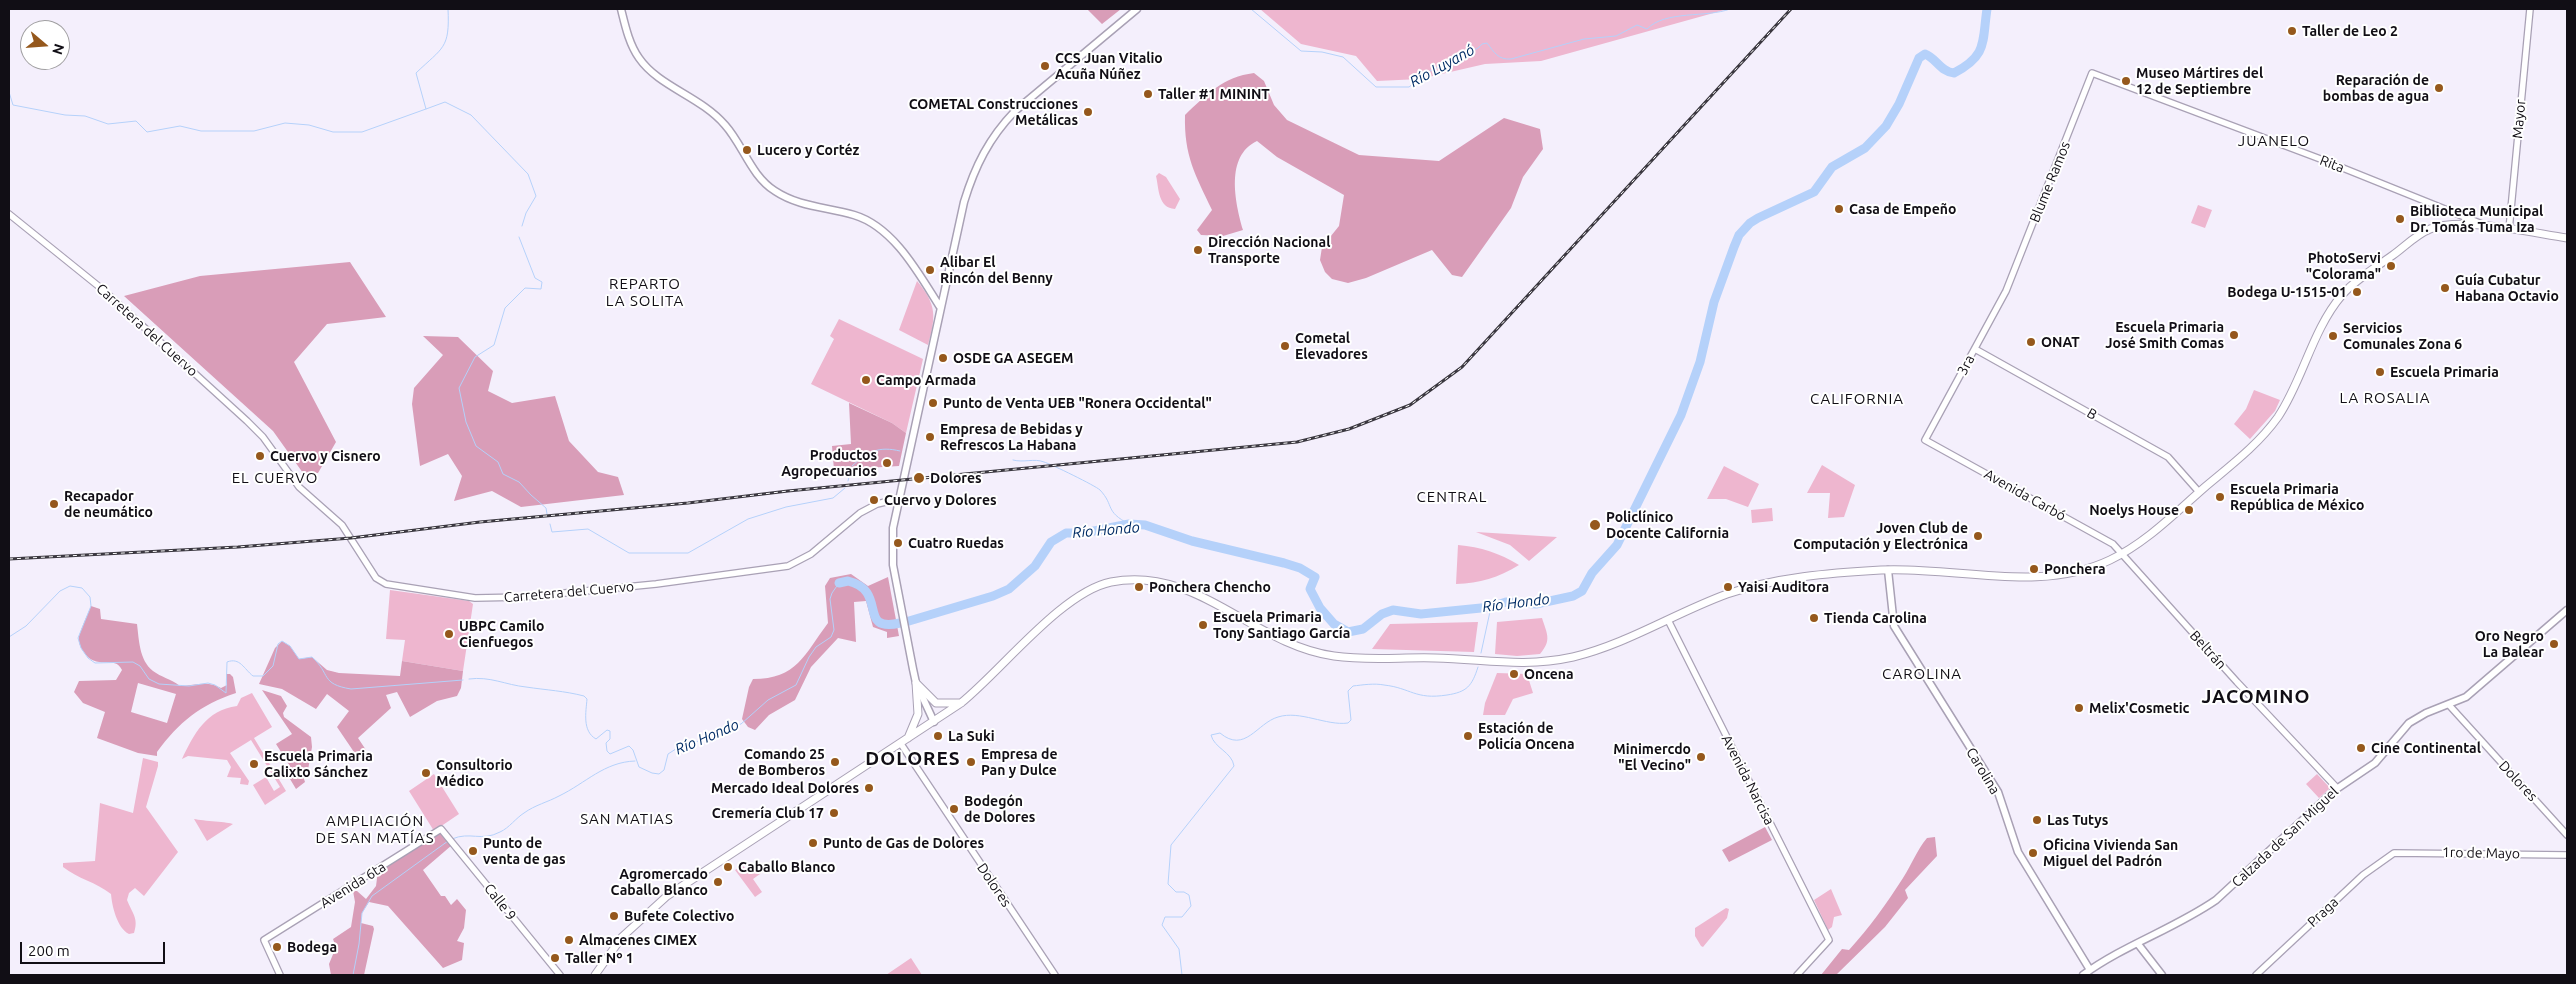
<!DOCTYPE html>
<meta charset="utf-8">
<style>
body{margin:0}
#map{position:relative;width:2576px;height:984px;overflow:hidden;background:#f4effc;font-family:Ubuntu,sans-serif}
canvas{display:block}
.frame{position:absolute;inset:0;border:10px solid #110e15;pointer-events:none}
.north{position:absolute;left:20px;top:20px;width:50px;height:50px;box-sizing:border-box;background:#fff;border:1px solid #a09fa1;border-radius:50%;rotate:108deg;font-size:14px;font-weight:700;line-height:20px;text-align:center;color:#110e15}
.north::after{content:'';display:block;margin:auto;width:18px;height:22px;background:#95581c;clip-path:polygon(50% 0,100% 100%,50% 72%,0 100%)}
.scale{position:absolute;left:20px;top:942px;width:145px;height:22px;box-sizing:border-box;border:2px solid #110e15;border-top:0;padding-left:6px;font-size:15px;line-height:18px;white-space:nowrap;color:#110e15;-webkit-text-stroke:4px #fff;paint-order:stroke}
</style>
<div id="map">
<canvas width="2576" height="984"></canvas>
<div class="frame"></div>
<div class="north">N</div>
<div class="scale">200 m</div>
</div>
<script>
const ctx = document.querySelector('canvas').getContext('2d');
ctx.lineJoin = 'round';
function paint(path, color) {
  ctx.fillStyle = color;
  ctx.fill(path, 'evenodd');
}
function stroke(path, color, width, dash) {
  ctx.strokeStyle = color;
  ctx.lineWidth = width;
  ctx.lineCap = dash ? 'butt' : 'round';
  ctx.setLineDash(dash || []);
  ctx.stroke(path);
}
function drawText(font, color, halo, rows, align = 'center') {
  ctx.font = font + ' Ubuntu,sans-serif';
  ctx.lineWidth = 4;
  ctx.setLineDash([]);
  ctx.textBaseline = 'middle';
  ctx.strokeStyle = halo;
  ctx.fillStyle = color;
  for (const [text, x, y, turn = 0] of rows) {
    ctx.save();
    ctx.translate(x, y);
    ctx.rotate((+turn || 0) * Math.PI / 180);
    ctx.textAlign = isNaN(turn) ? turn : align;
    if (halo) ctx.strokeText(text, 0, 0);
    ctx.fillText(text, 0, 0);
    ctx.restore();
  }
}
paint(new Path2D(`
 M1260,9h468l-187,52 -56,3 -65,15 -43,2 -21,-25 -55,-12z
 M1159,173l7,4 14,22 -5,10c-17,-1 -16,-20 -19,-33z
 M2198,205l14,5 -7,18 -14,-5z
 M917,281c20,24 19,35 11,64l-29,-15z
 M839,319l84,40 -17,74 -14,-10 -81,-39 23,-45 -4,-3z
 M2254,390l26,10 -5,11 -25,28 -16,-15 12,-15z
 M1822,465l33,20 -11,32 -16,1 2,-25h-23z
 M1724,466l35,18 -11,23 -22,-8h-19z
 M1772,508l1,13 -21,2 -1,-13z
 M1476,532l81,5 -28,24 -19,-16z
 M1458,545c23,2 41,8 61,20 -21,13 -39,18 -63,19z
 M390,590l79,11 4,3 -10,67 -61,-10 3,-21 -19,-1z
 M1542,618c5,16 10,22 -2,36l-23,2 -22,-2 2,-32z
 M1478,622l-4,30 -102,-3 18,-25z
 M1497,673l30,1 6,19 -20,6 -8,16h-22l2,-12z
 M252,693l20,34 -18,11 32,53 -21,14 -12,-20 13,-8 8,14 6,-4 -29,-47 -21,13 19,28 -1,4 -8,-1 1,-6 -14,-1 4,-10 -4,-7 -39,-4 -6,3c12,-25 24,-49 55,-53l4,-8z
 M143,758l15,4v4l-12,41 32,45 -34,44 -9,-8 -6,5 -2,7c5,13 12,18 7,33l-5,1c-12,-6 -17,-28 -18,-40 -15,-12 -33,-15 -48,-27v-4l32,-2 5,-58 33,10z
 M434,774l25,40 -25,17 -25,-40z
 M2317,774l13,14 -11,10 -13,-14z
 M194,819c9,2 35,3 39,5l-26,17z
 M763,863l4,6 -14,10 9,13 -7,5 -20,-27 8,-4 6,6z
 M1831,889l11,26 -8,2 -2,10 -4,3 -14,-30z
 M1726,908l3,1 -2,9 -24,29 -2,-1 -6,-10v-8z
 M911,958l11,17h-36z`), '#eeb6cf');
paint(new Path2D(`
 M1087,9h34l-19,15z
 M1254,73l10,8 10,24 13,15 72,35 80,6 65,-43 36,11 3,20 -20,28 -12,31 -49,69 -10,-2 -20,-25 -66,28 -18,5 -16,-4 -7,-7 -5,-12 2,-13 17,-21 5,-31 -67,-38 -20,-16c-32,15 -22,61 -14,89l-20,6 -22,-1 -4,-5 15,-20c-17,-36 -28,-54 -27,-95 22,-21 38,-38 69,-42z
 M350,262l36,55 -59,7 -33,38 42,80 -18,31h-15l-30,-42 -149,-135 76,-20z
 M423,336l35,1 35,34 -5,20 24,12 43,-7 14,45 29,31 20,5 6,18 -103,12 -29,-16 -38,10 8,-25 -14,-22 -28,12 -8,-62 2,-16 29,-33z
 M849,403l43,20 14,10 -7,33 -65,4 -2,-24 19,-2z
 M851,574l17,12 20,-9 11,59 -12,2v-6l-14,-5 -7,-26 -12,1 2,40 -18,-4 -27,29 -16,33 -26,15 -14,15 -7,-3 -6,-8 7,-32 4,-8c44,0 51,-24 75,-56l-3,-37 5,-8z
 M91,606l9,3 1,10 36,5c2,15 2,36 16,47 8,6 18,8 27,15 15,0 27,-6 41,2l6,-3 -1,-11h4l3,3 3,16c-36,12 -57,29 -79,59v4l-19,-3 -41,-15 8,-26 -22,-9 -9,-11 5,-11 37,-1 6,-10c-7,-16 -26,2 -39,-19 -3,-4 -5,-10 -4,-15 3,-10 8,-20 12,-30zM138,683l38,11 -9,29 -36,-11z
 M282,641l8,5 9,13 13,-2 15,13 12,3 61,3 2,-15 61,10 -2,17 -4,8 -20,5 -27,16 -13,-25 -11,3 5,13 -33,30 8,12 -10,5 -19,-28 12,-16 -22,-17 -11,15 -34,-20 -23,-5 16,-36z
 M262,690l19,6 6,10 -4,7 1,4 27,20 1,10 -4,23 -6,3 3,9 -9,7 -6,-10 4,-2 -1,-6 -17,-27 16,-10z
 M1765,827l7,13 -43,22 -7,-12z
 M440,832l12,13 -29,25 18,26h4l6,9 6,-6 9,11 -2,18 -7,13 7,2 -2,17 -19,8 -55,-62 -19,-4 -7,11 -1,10 12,3 1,3 -10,46h-33l-2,-11 7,-17 -3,-8 18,-12 4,-25 -2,-11h4l9,8 10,-13 2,-15z
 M1935,837l2,19 -32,34 3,8 -23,29 -49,48h-15l21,-26 7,1c20,-22 38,-47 54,-72 9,-14 14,-28 24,-40z`), '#d99db8');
stroke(new Path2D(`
 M448,9c2,40 -5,38 -32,64l10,36 19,-7 26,13 57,59 8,22 -10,17 -4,13
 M1251,9l50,42 21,1 21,5 33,30h33l21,-16 48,-23 4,-4 5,-1c7,9 11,17 24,16l73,-20 32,-3 21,-11 10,4c18,-19 60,-11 83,-20
 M9,92l4,13 52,10 20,1 23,8 28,-3 11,11 33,-6 21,5h53l31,-8 24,2 24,7h29l64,-23
 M519,237l16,41 7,4 -1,7 -16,-1 -20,20 -11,37 -19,12 -16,31 7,34 10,24 22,16 5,12 16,8 12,13 15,13 1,6
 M1013,460c11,3 21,-2 31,2 7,2 52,24 56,28 15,16 4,21 29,34
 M852,466c16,-15 27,-20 48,-15
 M848,481l1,-4
 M550,524l2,8 36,-3 41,24h59l60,-34 38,-12 47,-9 12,-10
 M9,637l17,-11 34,-35 10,-5 12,2 8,9 1,9 -13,32 3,10 7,10 7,5 38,-1 7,4 9,13 10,5 30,2 19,-3 7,2 11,8 1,-31c13,-5 17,7 26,14h10l10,-10 5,-22 4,-3 8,5 9,13 13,-2c19,17 8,27 39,32l112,-9
 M1481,653l10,-46
 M469,679c21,-3 37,6 57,8 20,3 39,4 58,9l3,3c-1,13 -5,32 9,40l11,-9 3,1v8l-4,4 1,8 3,3 19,-8 4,4 6,17 13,6 7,1 5,-4 4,-16 11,-7 16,-4 20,-13 26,-6 27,-24 28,-15 13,-28 7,-10 15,-10 3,-7 -4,-31 2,-6 7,-10
 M452,839c18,-8 29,3 48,-7 9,-4 16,-14 24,-19 11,-8 24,-11 35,-17 27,-13 45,-34 76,-35
 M353,975l6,-31 3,-31 10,-17 76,-55
 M1182,975l-3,-26 -17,-24 3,-8h17l9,-11 -2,-11 -5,-3h-8l-8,-8 3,-39 63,-79c-2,-14 -20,-18 -23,-31l9,-2c25,21 37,-10 58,-16 22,-7 48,9 70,6l3,-3 -3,-29 5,-5c9,-1 21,-3 31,-1 27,3 31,15 63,10 20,-3 25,-9 31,-28`), '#b5d1fa', 1);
stroke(new Path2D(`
 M839,583l9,-2c41,10 8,52 52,42
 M909,621l84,-25 16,-7 26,-23 16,-24 15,-9h18l45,-9 16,1 47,16 92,22 16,5 15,9 -5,12 10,19 14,16 14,8 15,-3 19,-15 11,-4 28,4 70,-7 15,-5 30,2 37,-8 9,-5 10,-18 25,-28 64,-130 19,-53 14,-60 20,-55 5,-12 11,-12 8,-5 56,-26 18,-25 33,-19 21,-22 13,-22 20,-46 6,-4c11,4 16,18 29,19 34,-18 28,-31 33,-64`), '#b5d1fa', 9);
const tertiary = new Path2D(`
 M9,214l93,75 145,132 16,16 36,50 43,38 34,53 10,6 89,14 49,-1 132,-13 132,-18 23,-12 49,-41 17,-9 21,-5
 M2509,230l21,-221
 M1975,349l193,108 31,35
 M1668,620l161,320 -32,35
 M2449,705l118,130
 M901,744l154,231
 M2337,788l-100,-106 -124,-138 -188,-104 81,-149 86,-218 231,87 159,64
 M280,975l-16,-35 177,-111 119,146
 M2256,975l107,-100 31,-22 173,2`);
const secondary = new Path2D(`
 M621,9c4,16 8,35 18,49 20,29 61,38 86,67 18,20 26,51 50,66 24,16 52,16 79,24 40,12 65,59 86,92
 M1888,570l6,56 104,166 20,60 72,118
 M934,722l-18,-39 -3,-14 -20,-104v-37l71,-326c11,-36 25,-64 51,-91l122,-102
 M2138,944l24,31
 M2083,975c41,-30 91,-46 133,-75l119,-110 40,-27 34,-40 17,-10 40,-16 101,-87`);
const primary = new Path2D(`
 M916,683l20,20h25
 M908,738l10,-24 -2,-31
 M595,975l27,-38 45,-41 294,-193c41,-33 101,-111 150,-121 86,-17 142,63 223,74 33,5 68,1 101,2 50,1 88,10 138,-1 54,-13 102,-44 154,-63 50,-17 102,-21 154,-24 75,-4 158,24 229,-10 36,-17 65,-47 95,-73 25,-21 53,-42 73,-70 25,-37 34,-87 64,-122 14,-16 33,-27 51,-40 11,-8 24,-21 37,-26 32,-13 102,4 137,9`);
stroke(tertiary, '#a9a1b5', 8);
stroke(secondary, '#a9a1b5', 9);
stroke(primary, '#a9a1b5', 9);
stroke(tertiary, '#fff', 5.5);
stroke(secondary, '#fff', 6);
stroke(primary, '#fff', 7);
const rail = new Path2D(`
 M9,559l229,-12 113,-9 129,-16 208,-19 100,-12 509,-49 52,-13 61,-24 52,-38 329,-358`);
stroke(rail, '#3a373f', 3);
stroke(rail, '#fff', 1, [4]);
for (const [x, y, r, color] of [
 [2292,31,5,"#95581c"],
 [1045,66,5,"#95581c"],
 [2126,81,5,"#95581c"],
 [2439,88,5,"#95581c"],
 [1148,94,5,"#95581c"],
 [1088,112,5,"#95581c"],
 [747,150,5,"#95581c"],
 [1839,209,5,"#95581c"],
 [2400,219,5,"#95581c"],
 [1198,250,5,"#95581c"],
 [2391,266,5,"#95581c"],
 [930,270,5,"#95581c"],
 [2445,288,5,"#95581c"],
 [2357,292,5,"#95581c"],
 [2234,335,5,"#95581c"],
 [2333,336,5,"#95581c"],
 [2031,342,5,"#95581c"],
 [1285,346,5,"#95581c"],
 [943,358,5,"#95581c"],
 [2380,372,5,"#95581c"],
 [866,380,5,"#95581c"],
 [933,403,5,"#95581c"],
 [930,437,5,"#95581c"],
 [260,456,5,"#95581c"],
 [887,463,5,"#95581c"],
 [919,478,6,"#95581c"],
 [2220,497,5,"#95581c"],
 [874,500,5,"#95581c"],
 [54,504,5,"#95581c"],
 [2189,510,5,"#95581c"],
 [1595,525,6,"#95581c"],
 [1978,536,5,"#95581c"],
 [898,543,5,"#95581c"],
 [2034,569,5,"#95581c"],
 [1139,587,5,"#95581c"],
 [1728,587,5,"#95581c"],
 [1814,618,5,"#95581c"],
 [1203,625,5,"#95581c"],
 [449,634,5,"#95581c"],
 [2554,644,5,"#95581c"],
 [1514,674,5,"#95581c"],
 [2079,708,5,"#95581c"],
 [938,736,5,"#95581c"],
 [1468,736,5,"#95581c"],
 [2361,748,5,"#95581c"],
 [1701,757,5,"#95581c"],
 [835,762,5,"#95581c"],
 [971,762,5,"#95581c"],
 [254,764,5,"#95581c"],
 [426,773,5,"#95581c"],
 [869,788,5,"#95581c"],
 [954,809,5,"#95581c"],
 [834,813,5,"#95581c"],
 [2037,820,5,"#95581c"],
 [813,843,5,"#95581c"],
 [473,851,5,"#95581c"],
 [2033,853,5,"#95581c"],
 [728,867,5,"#95581c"],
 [718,882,5,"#95581c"],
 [614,916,5,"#95581c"],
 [569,940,5,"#95581c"],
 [277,947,5,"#95581c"],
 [555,958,5,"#95581c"]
]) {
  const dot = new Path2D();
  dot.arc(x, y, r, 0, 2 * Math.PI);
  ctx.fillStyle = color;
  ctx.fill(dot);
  stroke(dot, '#fff', 2);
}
drawText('bold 14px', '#110e15', '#fff', [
 ["Taller de Leo 2",2302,31],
 ["CCS Juan Vitalio",1055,58],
 ["Acuña Núñez",1055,74],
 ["Museo Mártires del",2136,73],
 ["12 de Septiembre",2136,89],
 ["Reparación de",2429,80,"right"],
 ["bombas de agua",2429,96,"right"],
 ["Taller #1 MININT",1158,94],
 ["COMETAL Construcciones",1078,104,"right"],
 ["Metálicas",1078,120,"right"],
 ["Lucero y Cortéz",757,150],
 ["Casa de Empeño",1849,209],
 ["Biblioteca Municipal",2410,211],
 ["Dr. Tomás Tuma Iza",2410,227],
 ["Dirección Nacional",1208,242],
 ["Transporte",1208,258],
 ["PhotoServi",2381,258,"right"],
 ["\"Colorama\"",2381,274,"right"],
 ["Alibar El",940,262],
 ["Rincón del Benny",940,278],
 ["Guía Cubatur",2455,280],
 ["Habana Octavio",2455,296],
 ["Bodega U-1515-01",2347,292,"right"],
 ["Escuela Primaria",2224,327,"right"],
 ["José Smith Comas",2224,343,"right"],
 ["Servicios",2343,328],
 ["Comunales Zona 6",2343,344],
 ["Cometal",1295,338],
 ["Elevadores",1295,354],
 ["ONAT",2041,342],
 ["OSDE GA ASEGEM",953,358],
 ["Escuela Primaria",2390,372],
 ["Campo Armada",876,380],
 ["Punto de Venta UEB \"Ronera Occidental\"",943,403],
 ["Empresa de Bebidas y",940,429],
 ["Refrescos La Habana",940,445],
 ["Productos",877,455,"right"],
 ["Agropecuarios",877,471,"right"],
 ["Cuervo y Cisnero",270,456],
 ["Dolores",930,478],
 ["Escuela Primaria",2230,489],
 ["República de México",2230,505],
 ["Recapador",64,496],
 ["de neumático",64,512],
 ["Cuervo y Dolores",884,500],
 ["Noelys House",2179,510,"right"],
 ["Policlínico",1606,517],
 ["Docente California",1606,533],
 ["Joven Club de",1968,528,"right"],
 ["Computación y Electrónica",1968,544,"right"],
 ["Cuatro Ruedas",908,543],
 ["Ponchera",2044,569],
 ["Ponchera Chencho",1149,587],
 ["Yaisi Auditora",1738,587],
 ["Escuela Primaria",1213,617],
 ["Tony Santiago García",1213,633],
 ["Tienda Carolina",1824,618],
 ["UBPC Camilo",459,626],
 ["Cienfuegos",459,642],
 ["Oro Negro",2544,636,"right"],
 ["La Balear",2544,652,"right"],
 ["Oncena",1524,674],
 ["Melix'Cosmetic",2089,708],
 ["Estación de",1478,728],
 ["Policía Oncena",1478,744],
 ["La Suki",948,736],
 ["Cine Continental",2371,748],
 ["Minimercdo",1691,749,"right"],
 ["\"El Vecino\"",1691,765,"right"],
 ["Comando 25",825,754,"right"],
 ["de Bomberos",825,770,"right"],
 ["Empresa de",981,754],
 ["Pan y Dulce",981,770],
 ["Escuela Primaria",264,756],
 ["Calixto Sánchez",264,772],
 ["Consultorio",436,765],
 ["Médico",436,781],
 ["Mercado Ideal Dolores",859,788,"right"],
 ["Bodegón",964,801],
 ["de Dolores",964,817],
 ["Cremería Club 17",824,813,"right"],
 ["Las Tutys",2047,820],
 ["Punto de",483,843],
 ["venta de gas",483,859],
 ["Punto de Gas de Dolores",823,843],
 ["Oficina Vivienda San",2043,845],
 ["Miguel del Padrón",2043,861],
 ["Caballo Blanco",738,867],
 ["Agromercado",708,874,"right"],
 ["Caballo Blanco",708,890,"right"],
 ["Bufete Colectivo",624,916],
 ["Almacenes CIMEX",579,940],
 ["Bodega",287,947],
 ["Taller Nº 1",565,958]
], 'left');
drawText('14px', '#110e15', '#fff', [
 ["Mayor",2519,119,-85],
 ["Rita",2332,164,21],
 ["Blume Ramos",2050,182,-68],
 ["Carretera del Cuervo",147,330,42],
 ["3ra",1966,365,-62],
 ["B",2092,414,30],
 ["Avenida Carbó",2025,495,29],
 ["Carretera del Cuervo",569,592,-5],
 ["Beltrán",2208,650,48],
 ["Carolina",1983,771,59],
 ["Avenida Narcisa",1748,780,63],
 ["Dolores",2518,781,47],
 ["Calzada de San Miguel",2285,837,-43],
 ["1ro de Mayo",2481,853,1],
 ["Avenida 6ta",353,885,-32],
 ["Dolores",994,885,56],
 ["Calle 9",500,902,52],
 ["Praga",2323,912,-43]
]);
drawText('italic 15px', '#002c65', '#fff', [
 ["Río Luyanó",1442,66,-29],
 ["Río Hondo",1106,530,-5],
 ["Río Hondo",1516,603,-7],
 ["Río Hondo",707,737,-23]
]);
ctx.letterSpacing = '1px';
drawText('15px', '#110e15', '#fff', [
 ["JUANELO",2274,141],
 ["REPARTO",645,284],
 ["LA SOLITA",645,301],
 ["LA ROSALIA",2385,398],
 ["CALIFORNIA",1857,399],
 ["EL CUERVO",275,478],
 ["CENTRAL",1452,497],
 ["CAROLINA",1922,674],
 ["SAN MATIAS",627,819],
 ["AMPLIACIÓN",375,821],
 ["DE SAN MATÍAS",375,838]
]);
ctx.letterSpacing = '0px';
ctx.letterSpacing = '1px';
drawText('bold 19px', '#110e15', '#fff', [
 ["JACOMINO",2256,697],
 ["DOLORES",913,759]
]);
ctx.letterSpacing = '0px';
</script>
